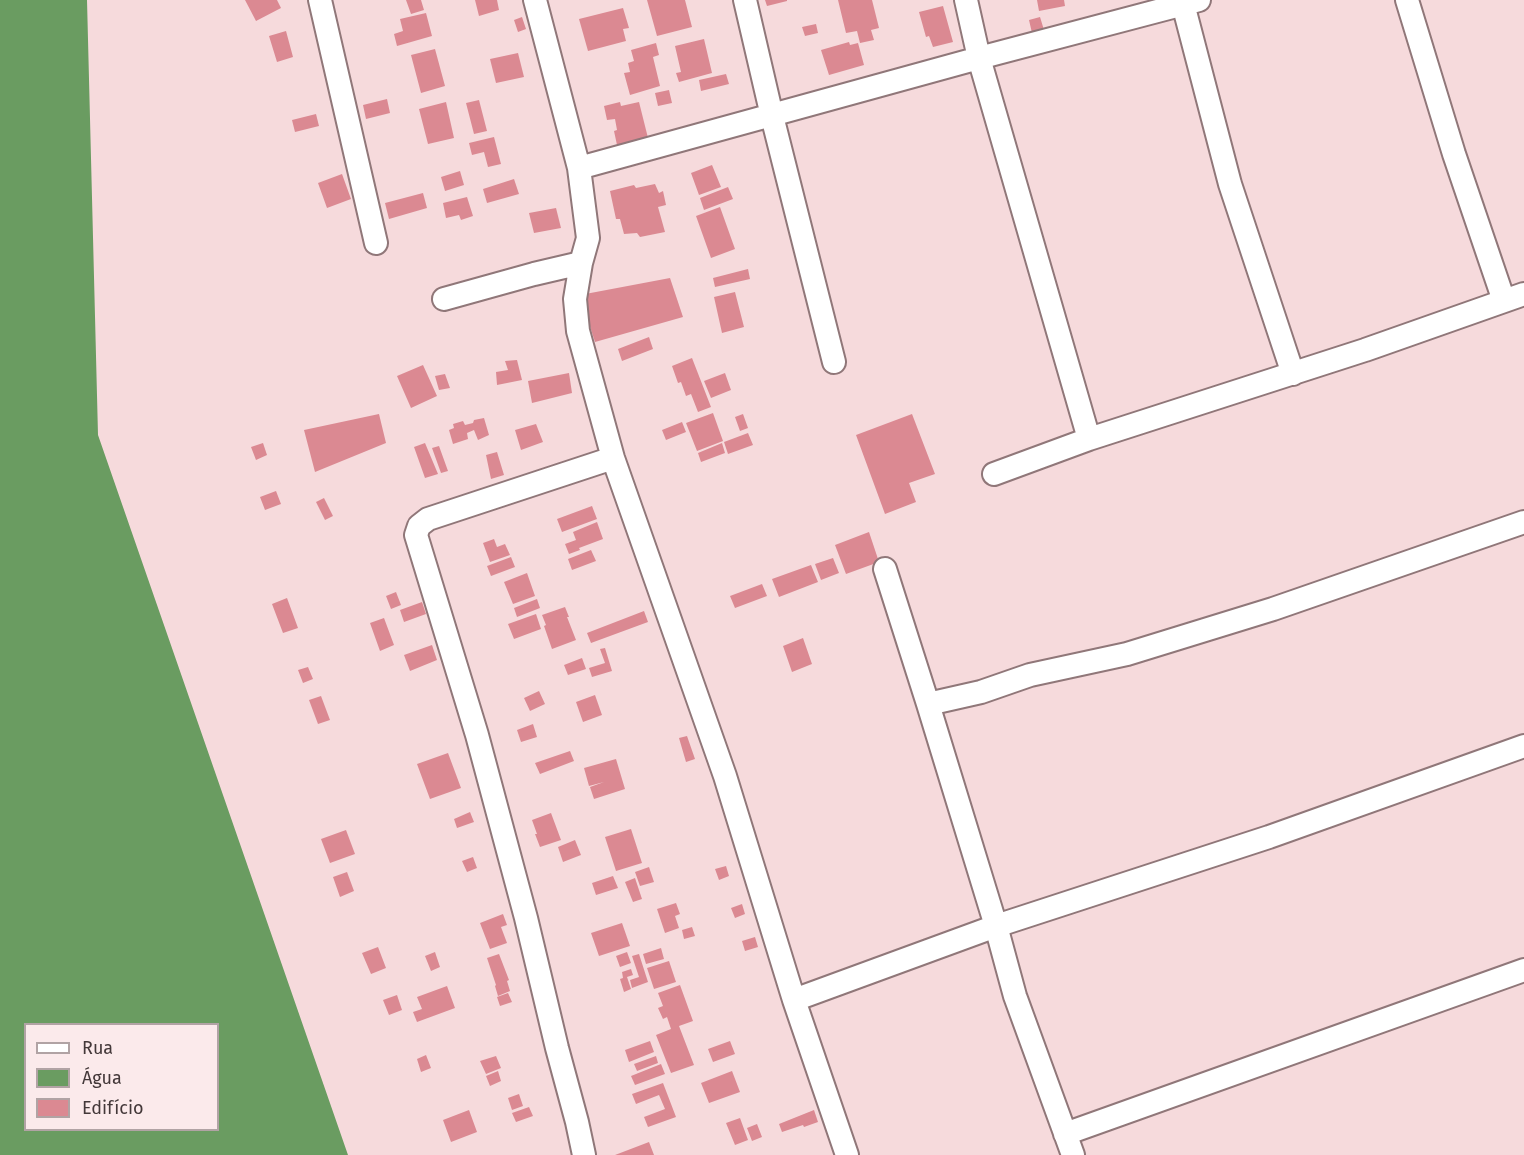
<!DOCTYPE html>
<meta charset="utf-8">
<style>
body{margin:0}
#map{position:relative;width:1524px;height:1155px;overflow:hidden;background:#f6dadc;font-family:"Fira Sans",sans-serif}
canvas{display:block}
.legend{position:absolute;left:24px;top:1023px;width:195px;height:108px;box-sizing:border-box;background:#fbeaeb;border:2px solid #b1a3a4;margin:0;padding:8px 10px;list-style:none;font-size:18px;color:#433839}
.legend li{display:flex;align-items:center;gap:12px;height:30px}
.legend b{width:30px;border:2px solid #b1a3a4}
</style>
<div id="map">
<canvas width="1524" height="1155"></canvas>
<ul class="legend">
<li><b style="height:8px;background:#fff"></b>Rua</li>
<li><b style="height:16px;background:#6a9c61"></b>Água</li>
<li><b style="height:16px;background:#db8992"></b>Edifício</li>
</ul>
</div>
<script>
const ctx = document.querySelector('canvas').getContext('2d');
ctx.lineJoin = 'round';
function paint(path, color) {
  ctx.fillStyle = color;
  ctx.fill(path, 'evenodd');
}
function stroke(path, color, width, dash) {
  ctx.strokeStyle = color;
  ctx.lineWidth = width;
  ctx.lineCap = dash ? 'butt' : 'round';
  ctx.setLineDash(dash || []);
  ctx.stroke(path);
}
paint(new Path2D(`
 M0,0h87l11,435 250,720h-348zM26,1024h192v106h-192z`), '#6a9c61');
paint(new Path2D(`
 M245,0h32l4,8 -25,13z
 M406,0h15l3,10 -13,4z
 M475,0h22l2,10 -20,6z
 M647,0h38l7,27 -35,9z
 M765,0h22v1l-20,5z
 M838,0h34l7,28 -8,2 3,10 -14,3 -3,-12 -11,2z
 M1037,0h27l1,6 -26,5z
 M943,6l10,36 -20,5 -4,-11 -3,1 -7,-25z
 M623,8l6,20 -6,1 3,12 -38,10 -9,-32z
 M426,13l6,23 -35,10 -3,-12 9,-3 -3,-12z
 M522,17l4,12 -8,3 -4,-12z
 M1040,17l4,13 -12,3 -3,-13z
 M816,24l2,9 -13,3 -3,-9z
 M286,31l7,26 -16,5 -8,-26z
 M704,39l8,34 -33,9 -3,-9 5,-1 -6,-26z
 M849,42l1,3 8,-2 6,22 -35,10 -8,-25z
 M656,43l3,12 -6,2 7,29 -30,9 -6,-22 6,-1 -2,-9 6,-2 -3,-11z
 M435,49l10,37 -24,7 -10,-38z
 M518,53l6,24 -28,6 -6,-24z
 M726,74l3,10 -28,7 -2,-11z
 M669,90l3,13 -14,3 -3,-13z
 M387,99l3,14 -24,6 -3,-14z
 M479,100l8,31 -13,3 -8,-31z
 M446,102l8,36 -26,6 -9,-35z
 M620,102l1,4 18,-4 9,36 -31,7 -3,-14 3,-1 -2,-11 -8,1 -3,-14z
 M316,114l3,12 -24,6 -3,-12z
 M494,137l7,27 -13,3 -4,-15 -12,3 -3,-12z
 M712,165l9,22 -22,8 -8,-22z
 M460,171l4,14 -19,6 -4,-14z
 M342,174l9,25 -24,9 -9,-25z
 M514,179l5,15 -32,9 -4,-14z
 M655,184l4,9 4,-2 3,14 -8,2 7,25 -25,5 -3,-4 -13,1 -4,-15h-4l-6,-28 24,-6 2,3z
 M728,187l5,12 -29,11 -4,-12z
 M423,193l4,15 -38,11 -4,-16z
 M467,197l6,19 -12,4 -2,-5 -13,3 -3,-15z
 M720,207l15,42 -24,9 -15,-42z
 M556,208l5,20 -27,5 -5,-20z
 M748,269l2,10 -35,8 -2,-9z
 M670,278l13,39 -88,25 -15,-47z
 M735,292l9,35 -22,6 -8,-36z
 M649,337l4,12 -31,12 -4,-12z
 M692,358l19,49 -13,5 -7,-18 -5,2 -5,-14 -3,1 -6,-17z
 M517,360l5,20 -25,5 -1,-13 12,-2 -3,-9z
 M423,365l14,31 -26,12 -14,-32z
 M569,373l3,20 -40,10 -4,-22z
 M725,373l6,17 -20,8 -7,-17z
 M445,374l5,14 -11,2 -4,-14z
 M713,413l10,28 -26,10 -11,-28z
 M379,414l7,29 -71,29 -11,-42z
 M743,414l5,14 -8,3 -5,-14z
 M912,414l23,60 -26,9 7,19 -31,12 -29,-79z
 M484,418l5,17 -11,5 -4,-10 -7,3 1,6 -15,5 -4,-14 5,-2 -1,-4 10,-3 2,4 8,-2 1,-3z
 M682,422l4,10 -20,8 -4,-10z
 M536,424l7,18 -22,8 -6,-20z
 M748,433l5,12 -25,9 -4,-12z
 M263,443l4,12 -11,5 -5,-13z
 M425,443l13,31 -13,4 -11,-31z
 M722,443l3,10 -24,9 -3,-9z
 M439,446l9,25 -7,2 -9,-25z
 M497,452l7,23 -13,4 -5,-24z
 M276,491l5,13 -16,6 -5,-13z
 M324,498l9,18 -8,4 -9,-18z
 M592,506l5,13 -35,13 -5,-13z
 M597,522l6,17 -24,9 1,2 -11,4 -4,-10 11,-4 -3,-8z
 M869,532l10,30 -33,12 -11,-29z
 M494,539l3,8 8,-3 5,11 -20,7 -7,-19z
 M591,550l5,11 -24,9 -4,-11z
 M511,557l4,10 -24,9 -4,-10z
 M833,558l6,15 -18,7 -6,-16z
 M811,565l7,17 -39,15 -7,-18z
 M527,573l8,23 -22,8 -9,-22z
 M762,584l5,12 -32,12 -5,-12z
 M396,592l5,13 -10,4 -5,-13z
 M287,598l11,30 -15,5 -11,-29z
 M537,599l3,9 -23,9 -3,-9z
 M422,602l4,12 -22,8 -4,-12z
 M565,607l4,10h-2l9,23 -24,9 -8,-23 2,-1 -4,-10z
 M644,611l4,11 -57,21 -4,-10z
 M536,614l5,15 -27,10 -6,-15z
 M384,618l10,27 -14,6 -10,-28z
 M803,638l9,26 -20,8 -9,-26z
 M432,645l5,15 -27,11 -6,-16z
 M605,648l7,23 -20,6 -3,-9 16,-5 -5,-14z
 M582,658l4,11 -18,6 -4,-10z
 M308,667l5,12 -10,4 -5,-13z
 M539,691l6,13 -15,7 -6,-13z
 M595,695l7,20 -19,7 -7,-20z
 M321,696l9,24 -12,4 -9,-24z
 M533,724l4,13 -16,5 -4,-12z
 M687,736l8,23 -9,3 -7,-24z
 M570,751l4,10 -34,13 -5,-11z
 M448,753l13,35 -31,11 -13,-35z
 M616,759l9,30 -31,10 -4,-12 14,-5 -15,4 -5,-18z
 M470,812l4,10 -17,6 -3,-9z
 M551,813l10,27 -21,7 -5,-13h2l-5,-14z
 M631,829l11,34 -26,8 -11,-34z
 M346,830l9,24 -25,9 -9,-24z
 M575,840l6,15 -18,7 -5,-15z
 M473,857l4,11 -10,4 -5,-11z
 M726,866l3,10 -10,4 -4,-11z
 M649,867l5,15 -14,4 -5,-14z
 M347,872l7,19 -14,6 -7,-20z
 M613,876l5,12 -22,7 -4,-12z
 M635,878l7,21 -9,3 -8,-20z
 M676,903l4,11 -5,2 4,12 -14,5 -8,-24z
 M742,904l3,10 -10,4 -4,-10z
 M503,914l4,11 -6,2 6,16 -17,6 -10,-26z
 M622,923l8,23 -31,10 -8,-23z
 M692,927l3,9 -11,3 -2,-9z
 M755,937l3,10 -13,4 -3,-10z
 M378,947l8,21 -15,6 -9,-21z
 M661,948l3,11 -18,5 -3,-10z
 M435,952l5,15 -9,4 -6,-15z
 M627,952l4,11 -11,4 -4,-11z
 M499,954l10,26 -2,1 3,10 -12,5 -3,-10 1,-1 -9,-27z
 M639,954l9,28 -16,6 -2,-8 9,-3 -7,-21z
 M669,961l7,21 -22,7 -7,-21z
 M631,969l2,6 -6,2 4,12 -7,3 -4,-13 3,-1 -1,-6z
 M680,985l13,36 -14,5 15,39 -23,8 -15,-38 15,-6 -4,-12 -4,2 -5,-11 5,-2 -5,-13z
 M447,986l8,22 -38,14 -4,-10 9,-3 -5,-12z
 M508,993l4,9 -12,4 -3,-9z
 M397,995l5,15 -13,5 -6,-15z
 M650,1041l4,11 -25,10 -4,-12z
 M730,1041l5,13 -22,8 -5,-13z
 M426,1055l5,13 -10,4 -4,-13z
 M496,1056l5,12 -15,6 -6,-13z
 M656,1056l2,7 -21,8 -3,-7z
 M661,1064l4,10 -30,11 -4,-9z
 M498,1071l3,10 -11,5 -4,-10z
 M732,1071l8,21 -31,11 -8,-20z
 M663,1083l13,34 -28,10 -4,-10 21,-8 -6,-14 -23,9 -4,-10z
 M519,1094l4,12 -11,4 -4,-12z
 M529,1107l4,9 -17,6 -4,-9z
 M469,1110l8,22 -26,10 -8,-22z
 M814,1110l4,12 -14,5 -1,-2 -21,7 -3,-8z
 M740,1118l8,22 -13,5 -9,-22z
 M757,1124l5,13 -10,4 -5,-13z
 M649,1142l5,13h-39z`), '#db8992');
const minor = new Path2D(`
 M320,0l56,243
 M535,0l44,168 9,70 -7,25 -6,36 3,32 35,127 112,318 69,224 53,155
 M745,0l27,116 62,246
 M966,0l13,58 110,381
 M1182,0l48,184 63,190
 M1407,0l47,154 50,147
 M579,168l400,-110 220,-58
 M444,299l90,-25 47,-11
 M994,474l95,-35 276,-89 159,-56
 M885,569l43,135 68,222 19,70 58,159
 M928,704l53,-12 49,-17 97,-21 146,-45 251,-87
 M794,1000l202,-74 273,-89 255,-91
 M1065,1134l459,-164
 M584,1155l-7,-33 -20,-74 -31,-130 -49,-183 -61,-200 3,-9 9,-7 185,-61`);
stroke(minor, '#907779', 26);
stroke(minor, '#fff', 22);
</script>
